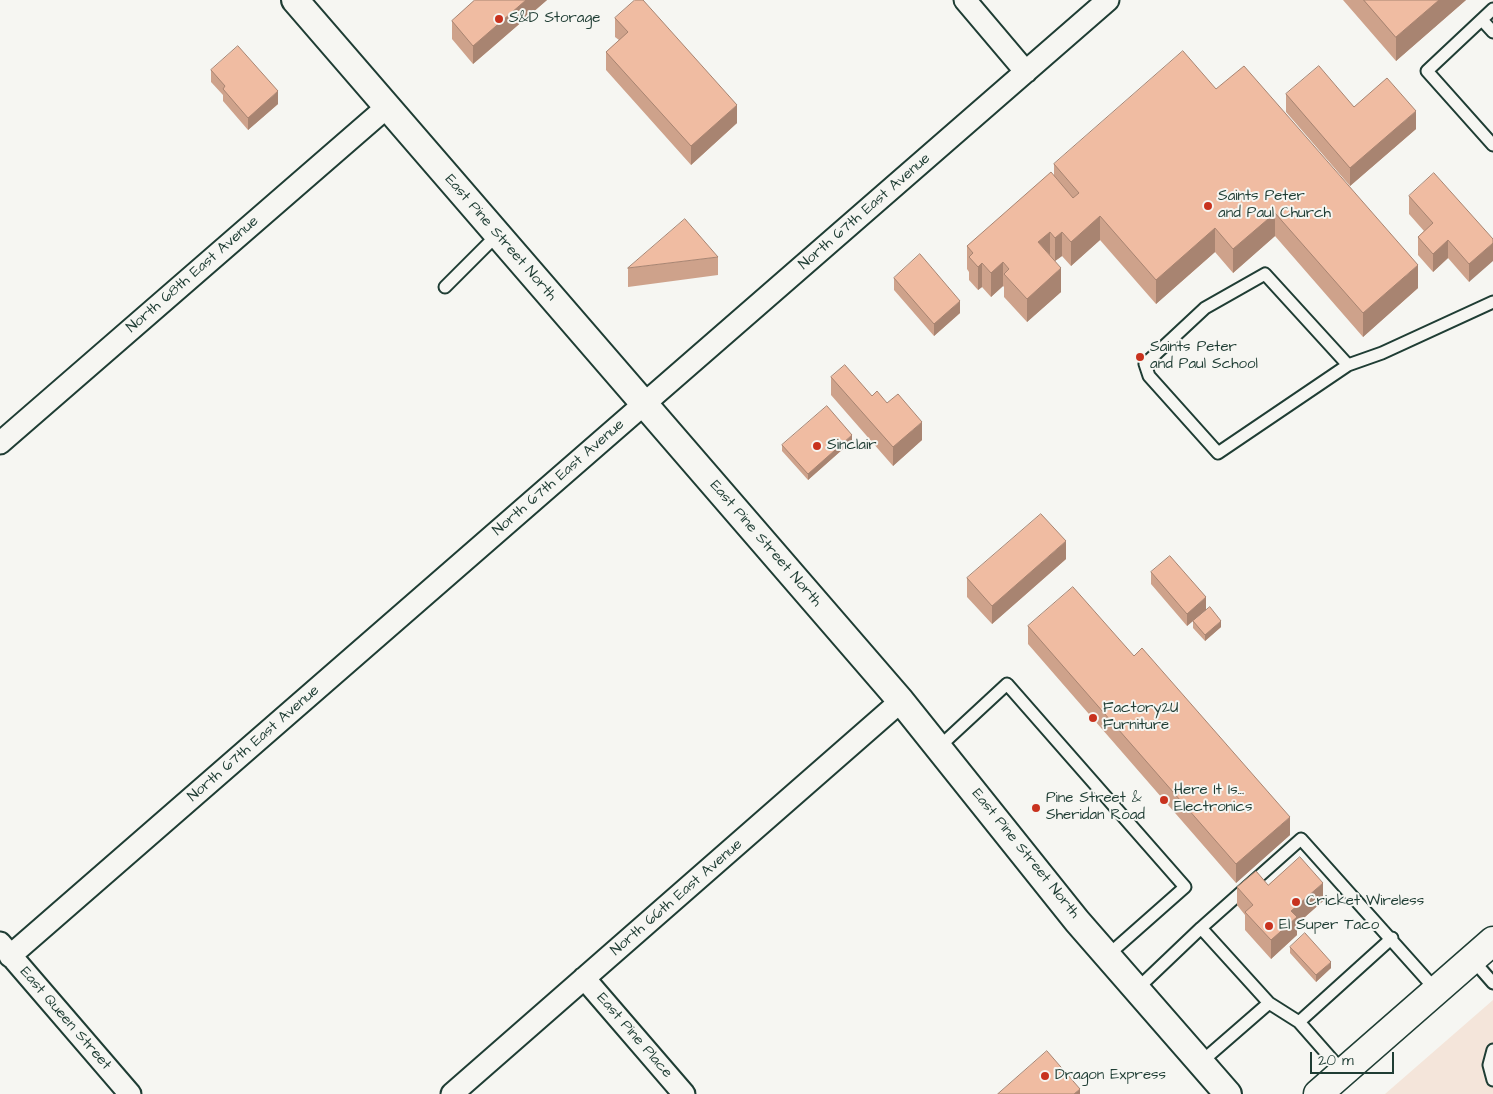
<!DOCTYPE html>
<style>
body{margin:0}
#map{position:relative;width:1493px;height:1094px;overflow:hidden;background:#f6f6f2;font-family:"Architects Daughter",sans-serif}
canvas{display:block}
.scale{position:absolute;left:1310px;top:1052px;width:84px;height:22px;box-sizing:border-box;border:2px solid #1f3d34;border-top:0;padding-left:6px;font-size:15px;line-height:18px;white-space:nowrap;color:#1f3d34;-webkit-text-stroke:4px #f6f6f2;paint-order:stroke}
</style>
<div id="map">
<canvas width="1493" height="1094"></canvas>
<div class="scale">20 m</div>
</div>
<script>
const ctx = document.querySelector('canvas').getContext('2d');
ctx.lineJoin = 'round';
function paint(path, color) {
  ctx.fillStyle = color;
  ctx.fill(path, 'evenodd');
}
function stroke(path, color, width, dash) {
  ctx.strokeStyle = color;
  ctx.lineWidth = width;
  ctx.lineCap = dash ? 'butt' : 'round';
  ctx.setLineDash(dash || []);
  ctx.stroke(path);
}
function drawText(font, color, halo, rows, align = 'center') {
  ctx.font = font + ' "Architects Daughter",sans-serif';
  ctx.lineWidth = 4;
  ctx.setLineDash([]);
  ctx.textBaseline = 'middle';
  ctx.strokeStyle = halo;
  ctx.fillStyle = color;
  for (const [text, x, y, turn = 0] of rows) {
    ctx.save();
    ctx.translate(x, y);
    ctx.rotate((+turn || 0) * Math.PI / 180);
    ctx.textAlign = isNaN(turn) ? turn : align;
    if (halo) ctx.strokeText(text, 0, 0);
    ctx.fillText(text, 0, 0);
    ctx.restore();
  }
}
paint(new Path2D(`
 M1493,1000v94h-108z`), '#f4e5da');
const service = new Path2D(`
 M1493,9l-66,62 66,74
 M1482,20l11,12
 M1265,274l83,91 -130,88 -69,-77 -4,-12 60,-56z
 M445,287l52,-52
 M1348,365l34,-12 111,-51
 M939,747l68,-63 178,203 -77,68
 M1201,928l100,-89 135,151
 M1472,959l21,24
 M1137,989l64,-61 68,75 -69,60
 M1269,1003l30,19 93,-84
 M1299,1022l44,50
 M1493,1050l-4,15 4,15`);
const minor = new Path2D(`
 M965,0l61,72
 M0,443l387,-336
 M0,943l130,151
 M10,956l1098,-956
 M584,978l100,116
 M452,1094l449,-393`);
const tertiary = new Path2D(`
 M295,0l606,701 176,220 151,173`);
const secondary = new Path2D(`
 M1318,1094l175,-153`);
stroke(service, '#1f3d34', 15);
stroke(minor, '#1f3d34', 25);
stroke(tertiary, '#1f3d34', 30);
stroke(secondary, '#1f3d34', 31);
stroke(service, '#f6f6f2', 11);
stroke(minor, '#f6f6f2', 21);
stroke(tertiary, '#f6f6f2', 26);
stroke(secondary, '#f6f6f2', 28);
paint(new Path2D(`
 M475,0h72l-74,64 -21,-25v-18z
 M1343,0h123l-70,61z
 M615,18l122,105 -46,42 -85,-95v-18l13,-12 -4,-3z
 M211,70l67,34 -30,26 -25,-29v-6l-12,-13z
 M1216,89l202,199 -55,49 -88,-101 -42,37 -18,-21 -59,52 -56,-64 -29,26 -9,-10 -7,5 6,31 -34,30 -23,-25v-10l-1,-1 -12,11 -9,-10 -4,3 -9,-10v-8l-2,-3v-23l87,-71v-11z
 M1286,94l68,13 62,22 -66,57 -64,-74z
 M1409,196l84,43 -24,43 -21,-24 -15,14 -15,-17v-18l6,-6 -15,-17z
 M718,257v18l-90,12v-19z
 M894,278l66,35 -26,23 -40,-46z
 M831,377l41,19 50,44 -29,26 -62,-71z
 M852,441l-44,39 -26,-29v-6z
 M1066,559l-74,65 -25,-27v-19z
 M1151,572l55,38 -19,16 -36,-42z
 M1193,621l28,6 -16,14 -12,-13z
 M1028,626l262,209 -54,48 -208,-239z
 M1268,885l55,16 -26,23v11l-26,24 -26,-29v-15l-8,-10v-18z
 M1290,947l41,21 -15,14 -26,-29z`), '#cea28b');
paint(new Path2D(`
 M526,0h21l-74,64v-18z
 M1439,0h27l-70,61v-24z
 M278,91v13l-30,26v-12z
 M737,105v18l-46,42v-19z
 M1416,111v18l-66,57v-18z
 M1275,213v23l-42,37v-24z
 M1100,216v24l-29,26v-24z
 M1215,228v24l-59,52v-24z
 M1050,232v23l-12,-13z
 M1062,232v24l-7,5v-23z
 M1448,240v18l-15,14v-18z
 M1493,243v18l-24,21v-18z
 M1003,262v24l-12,11v-24z
 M982,263v24l-4,3v-23z
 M1418,265v23l-55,49v-24z
 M1061,268v24l-34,30v-23z
 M960,301v12l-26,23v-12z
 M922,422v18l-29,26v-19z
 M852,435v6l-44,39v-6z
 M1066,541v18l-74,65v-18z
 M1206,597v13l-19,16v-12z
 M1221,621v6l-16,14v-6z
 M1290,817v18l-54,48v-19z
 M1323,883v18l-26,23v11l-26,24v-19l20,-29z
 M1331,962v6l-15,14v-7z
 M1080,1089v5h-6z`), '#a88471');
const building = new Path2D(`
 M475,0h51l-53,46 -21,-25z
 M635,0h8l94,105 -46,41 -85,-94 22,-20 -13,-14z
 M1364,0h75l-43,37z
 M238,46l40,45 -30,27 -25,-29 2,-3 -14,-16z
 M1183,51l33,38 28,-23 174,199 -55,48 -88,-100 -42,36 -18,-21 -59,52 -56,-64 -29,26 -9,-10 -7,6 -5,-6 -12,10 23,26 -34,31 -23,-25 5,-5 -6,-7 -12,11 -9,-10 -4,4 -9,-10 4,-4 -6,-7 84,-74 22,26 6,-5 -25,-29z
 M1319,66l35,41 33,-29 29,33 -66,57 -64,-74z
 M1434,173l59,66v4l-24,21 -21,-24 -15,14 -15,-17 15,-14 -24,-27z
 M685,219l33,38 -90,11z
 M920,254l40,47 -26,23 -40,-46z
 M845,365l27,31 5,-5 10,12 11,-9 24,28 -29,25 -62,-70z
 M827,406l25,29 -44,39 -26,-29z
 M1041,514l25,27 -74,65 -25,-28z
 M1170,556l36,41 -19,17 -36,-42z
 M1073,587l61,69 8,-8 148,169 -54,47 -208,-238z
 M1210,607l11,14 -16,14 -12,-14z
 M1300,857l23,26 -32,28 6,6 -26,23 -26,-28 8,-7 -16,-18 19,-16 12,14z
 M1305,933l26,29 -15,13 -26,-28z
 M1047,1051l33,38 -6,5h-76z`);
paint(building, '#f0bca2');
stroke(building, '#a88471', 1);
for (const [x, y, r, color] of [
 [499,19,5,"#c8321e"],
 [1208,206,5,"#c8321e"],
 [1140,357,5,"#c8321e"],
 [817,446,5,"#c8321e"],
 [1093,718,5,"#c8321e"],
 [1164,800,5,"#c8321e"],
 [1036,808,5,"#c8321e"],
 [1296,902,5,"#c8321e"],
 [1269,926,5,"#c8321e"],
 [1045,1076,5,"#c8321e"]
]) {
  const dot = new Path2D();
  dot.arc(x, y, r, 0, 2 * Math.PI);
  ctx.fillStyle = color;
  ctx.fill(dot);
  stroke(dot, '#f6f6f2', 2);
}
drawText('15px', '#1f3d34', '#f6f6f2', [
 ["S&D Storage",509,19],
 ["Saints Peter",1218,197],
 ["and Paul Church",1218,214],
 ["Saints Peter",1150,348],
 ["and Paul School",1150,365],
 ["Sinclair",827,446],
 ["Factory2U",1103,709],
 ["Furniture",1103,726],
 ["Here It Is...",1174,791],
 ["Electronics",1174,808],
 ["Pine Street &",1046,799],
 ["Sheridan Road",1046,816],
 ["Cricket Wireless",1306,902],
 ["El Super Taco",1279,926],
 ["Dragon Express",1055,1076]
], 'left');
drawText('15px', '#1f3d34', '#f6f6f2', [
 ["North 67th East Avenue",865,212,-41],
 ["East Pine Street North",500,238,49],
 ["North 68th East Avenue",193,275,-41],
 ["North 67th East Avenue",559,478,-41],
 ["East Pine Street North",765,544,49],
 ["North 67th East Avenue",254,744,-41],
 ["East Pine Street North",1025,854,51],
 ["North 66th East Avenue",677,898,-41],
 ["East Queen Street",65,1019,49],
 ["East Pine Place",634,1036,49]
]);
</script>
